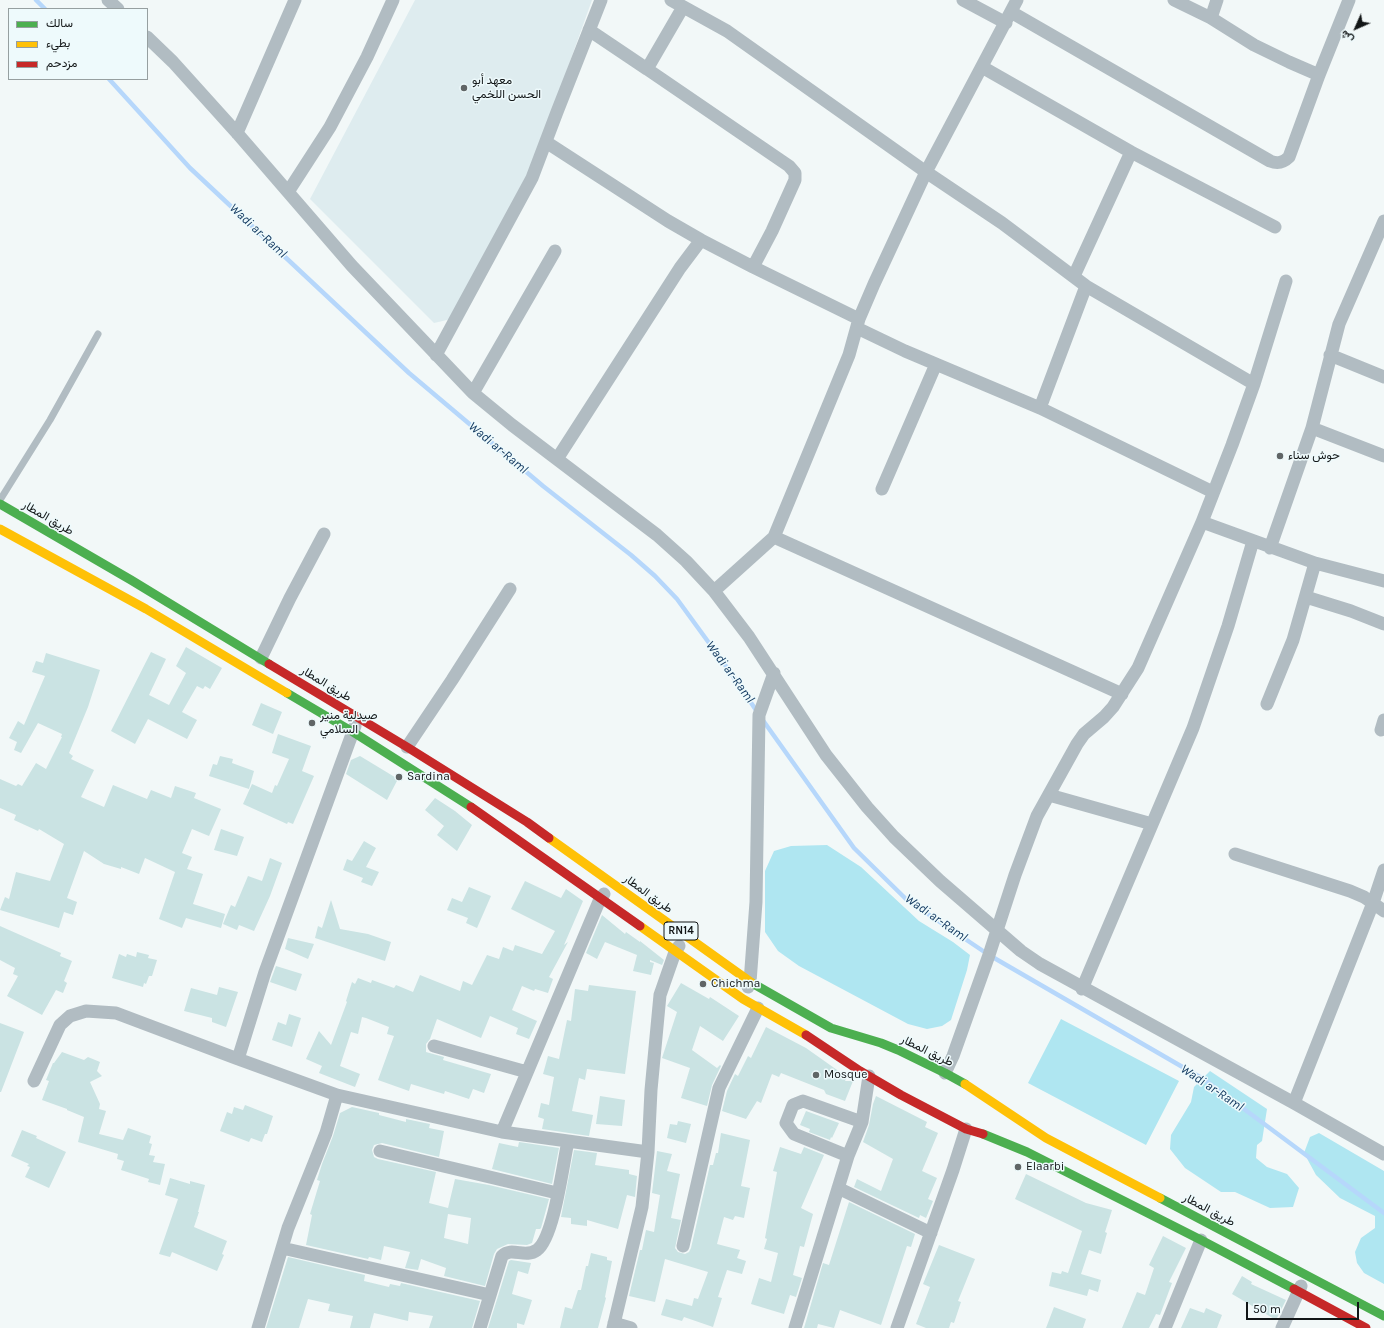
<!DOCTYPE html>
<meta charset="utf-8">
<style>
body{margin:0}
#map{position:relative;width:1384px;height:1328px;overflow:hidden;background:#f2f8f8;font-family:Karla,Vazirmatn,sans-serif}
canvas{display:block}
.legend{position:absolute;left:8px;top:8px;width:140px;height:72px;box-sizing:border-box;background:#eefafc;border:1px solid #969fa0;margin:0;padding:5px 7px;list-style:none;font-size:12px;color:#121617}
.legend li{display:flex;align-items:center;gap:8px;height:20px}
.legend b{width:20px;border:1px solid #969fa0}
.north{position:absolute;left:1336px;top:8px;width:40px;height:40px;-webkit-text-stroke:3px #eefafc;paint-order:stroke;rotate:225deg;font-size:11px;font-weight:700;line-height:16px;text-align:center;color:#121617}
.north::after{content:'';display:block;margin:auto;width:14px;height:18px;background:#121617;clip-path:polygon(50% 0,100% 100%,50% 72%,0 100%)}
.scale{position:absolute;left:1246px;top:1302px;width:113px;height:18px;box-sizing:border-box;border:2px solid #121617;border-top:0;padding-left:5px;font-size:12px;line-height:14px;white-space:nowrap;color:#121617;-webkit-text-stroke:3px #eefafc;paint-order:stroke}
</style>
<div id="map">
<canvas width="1384" height="1328"></canvas>
<ul class="legend">
<li><b style="height:5px;background:#4caf50"></b>سالك</li>
<li><b style="height:5px;background:#ffc107"></b>بطيء</li>
<li><b style="height:5px;background:#c62828"></b>مزدحم</li>
</ul>
<div class="north">ش</div>
<div class="scale">50 m</div>
</div>
<script>
const ctx = document.querySelector('canvas').getContext('2d');
ctx.lineJoin = 'round';
function paint(path, color) {
  ctx.fillStyle = color;
  ctx.fill(path, 'evenodd');
}
function stroke(path, color, width, dash) {
  ctx.strokeStyle = color;
  ctx.lineWidth = width;
  ctx.lineCap = dash ? 'butt' : 'round';
  ctx.setLineDash(dash || []);
  ctx.stroke(path);
}
function drawText(font, color, halo, rows, align = 'center') {
  ctx.font = font + ' Karla,Vazirmatn,sans-serif';
  ctx.lineWidth = 3;
  ctx.setLineDash([]);
  ctx.textBaseline = 'middle';
  ctx.strokeStyle = halo;
  ctx.fillStyle = color;
  for (const [text, x, y, turn = 0] of rows) {
    ctx.save();
    ctx.translate(x, y);
    ctx.rotate((+turn || 0) * Math.PI / 180);
    ctx.textAlign = isNaN(turn) ? turn : align;
    if (halo) ctx.strokeText(text, 0, 0);
    ctx.fillText(text, 0, 0);
    ctx.restore();
  }
}
paint(new Path2D(`
 M415,0h177l-63,176 -78,143 -17,4 -124,-124z`), '#deecef');
paint(new Path2D(`
 M827,845l34,22 58,54 34,21 17,13 -3,15 -16,50 -9,6 -15,3 -19,-5 -109,-58 -21,-15 -13,-19v-61l9,-20 17,-5z
 M1061,1019l118,62 -33,64 -118,-62z
 M1210,1071l57,38 -5,32 -5,4 -1,13 11,9 20,7 12,14 -6,19 -23,1 -35,-16h-14l-36,-24 -15,-19 1,-14 20,-33 3,-15z
 M1319,1133l65,38v113l-20,-11 -7,-10 -2,-11 6,-14 14,-10v-12l-35,-18 -24,-23 -12,-22 6,-16z`), '#afe6f1');
stroke(new Path2D(`
 M36,0l9,9
 M109,79l81,89 219,205 134,113 88,69 24,21 22,23 51,70 30,44
 M762,719l92,129 53,52 82,55 216,125 179,133`), '#b6d7fb', 4.5);
paint(new Path2D(`
 M186,647l36,21 -12,21 -5,-3 -2,3 -6,-3 -15,26 15,8 -10,19 -39,-20 -13,25 -24,-13 40,-79 15,7 -17,36 20,10 17,-32 -10,-7z
 M46,653l54,17 -12,37 -19,46 4,3 -2,3 23,11 -13,27 23,10 9,-22 34,14 4,-9 20,8 4,-12 21,7 -2,5 27,11 -12,27 -17,-7 -10,24 10,4 -5,12 16,5 -10,30 32,10 -4,14 -35,-10 -4,10 -23,-9 16,-47 -30,-14 -6,16 -18,-7v2l-17,-5 -20,-13 -17,47 10,4 -4,13 -9,-3 -5,16 -59,-18 5,-13 4,2 7,-27 34,9 14,-37 -25,-15 -1,2 -24,-11 2,-5 -16,-7v-29l16,7 2,-2 4,2 14,-23 10,6 16,-32h-1l1,-3 -24,-11 -17,30 -7,-3 3,-8 -8,-4 9,-17 6,4 21,-49 -13,-4 4,-11 7,2z
 M261,703l21,9 -9,22 -21,-9z
 M278,734l33,12 -9,25 12,5 -21,48 -5,-2 -1,2 -44,-20 9,-20 20,9 3,-8 2,1 12,-27 -17,-6z
 M220,756l13,3 -1,4 22,8 -5,18 -40,-13 4,-12 4,1z
 M360,756l38,23 -11,21 -41,-26 5,-14z
 M435,798l20,13 17,14 -15,26 -20,-16 7,-9 -19,-16z
 M221,829l23,8 -7,19 -23,-6z
 M364,841l12,7 -10,19 13,5 -7,14 -11,-4 2,-4 -20,-8 4,-11 5,2z
 M270,858l12,5 -12,33 -16,35 -15,-6 -2,5 -14,-6 8,-19 4,2 13,-31 14,5z
 M525,881l36,17 5,-9 17,12 -19,44 4,-3 -19,35 4,2 -5,14 -13,-4 -1,2 -12,-5 -10,24 25,11 -8,18 -13,-5 2,-6 -28,-12 -9,22 -44,-19 -7,20 -4,5v8l18,5 -1,3 48,14 -7,19 -11,-4 -4,10 -24,-8 -1,3 -33,-10 -2,7 -31,-11 16,-44 -7,-2 2,-7 -23,-9 -4,-1 -4,17 -7,-2 -11,34 20,8 -5,13 -36,-14 3,-7 -16,-7 13,-28 12,14 16,-43 -1,-1 6,-19 3,2 3,-6 13,5 1,-3 22,8 2,-3 17,7 7,-17 40,16 3,-10 9,4 15,-30 12,4 4,-12 10,4 2,-6 27,9 13,-23 -44,-22z
 M469,887l22,9 -14,32 -11,-5 2,-5 -21,-8 5,-12 10,4z
 M331,900l9,29 28,5 23,8 -6,19 -70,-23 3,-12 4,2z
 M602,915l23,19 1,-2 14,10v-1l24,19 -2,5 -12,-5v2l4,1 -3,12 -18,-4 4,-16 -32,-13 -8,17 -11,-6z
 M0,926l61,27 -1,3 12,5 -8,20 3,2 -4,10 -7,-3 -14,25 -35,-19 11,-20 -5,-2 2,-6 -15,-8z
 M288,938l26,6 -6,15 -23,-10z
 M137,952l12,3 -1,3 9,2 -5,16h-3l-3,8 -2,-1 -1,4 -31,-9 7,-24 7,3 1,-3 9,3z
 M276,966l26,8 -6,17 -26,-9z
 M681,983l28,16 1,-2 29,19 -16,25 -23,-15 -8,24 25,18 3,-3 1,1 -9,19 -5,21 -26,-8 9,-30 -28,-10 15,-46 -10,-6z
 M589,985l47,6 -11,83 -38,-5 -2,11 -6,-2 -7,33 21,4 -4,21 -47,-7 2,-10 -6,-2 3,-14 8,2 5,-28 -11,-3 5,-18 11,3 8,-39 4,1 4,-32 13,2z
 M219,987l19,5 -12,35 -14,-5v-4l-28,-7 7,-23 26,7z
 M289,1014l12,4 -9,29 -20,-7 6,-18 8,3z
 M0,1023l24,9 -23,60h-1z
 M766,1027l40,21 41,29 -2,4h8l-8,20 -19,-7 -2,-4 -43,-17 -2,4 -7,-3 -11,29 -4,-2 -11,18 -24,-8 5,-20 8,-17 3,2 10,-20 3,2z
 M62,1052l22,8 4,-3 12,5 -3,9 5,5 -12,6 10,22 -1,5 7,2 -7,23 24,6 5,-12 23,8 -2,7 3,1 -3,11 6,1 -2,6 12,2 -5,21 -12,-3 1,-3 -28,-9 3,-9 -7,-2 1,-5 -40,-12 6,-25 -17,-7v-1l-25,-9 7,-19 -3,-1 7,-17h1z
 M600,1096l25,4 -3,26 -26,-2z
 M876,1096l51,26 -2,5 13,6 -16,38 15,7 -9,21 5,2 -7,17 -6,-3 -1,3 -65,-31 3,-8 24,12 12,-32 -30,-17 6,-17 4,-21z
 M245,1105l28,11 -6,18h-2l-3,8 -11,-4 -2,4 -29,-11 7,-19 5,2 2,-7 9,3z
 M352,1107l27,6v2l27,7v-3l24,5 -1,4 15,3 -5,26 -57,-14 -8,2 -2,5 2,7 4,2 58,13 -7,31 19,5 7,-29 34,6 60,14 -8,29 -1,1h-4l-4,14 -5,2 -19,-1 -11,5 -3,5 -9,32 -41,-10 2,-8 -25,-9 -3,11 -13,-2 5,-16 -26,-6 -3,14 -12,-3 -1,2 -62,-14 6,-30 -2,-1 10,-33 -3,-1 5,-16 11,-28 7,-23zM448,1214l23,4 -3,26 -24,-6z
 M806,1111l33,12 -7,15 -1,-1 -1,3 -21,-8 1,-3 -10,-4z
 M678,1121l13,3 -5,19 -19,-5 3,-14 7,1z
 M22,1130l15,6 -1,2 30,14 -17,36 -24,-11 5,-10 -3,-1 2,-2 -18,-8z
 M721,1133l29,7 -9,46 9,2 -6,30 -9,-2 -2,4 -9,-3 -7,27 23,6 -3,8 9,3 -4,13 -15,-4 -9,27 4,1 -9,29 -29,-10 -2,4 -21,-6 5,-16 26,7 2,-8 4,1 10,-27 -43,-13 -10,43 -26,-6 11,-46h2l4,-20 8,2 6,-37 -8,-2 5,-42 15,3 -5,17 13,3 -9,44 10,2 -6,28 3,4 7,2 4,-2 2,-4 19,-83h3l3,-12h2z
 M519,1142l40,6 -7,36 -60,-15 7,-26 19,4z
 M780,1147l21,7 3,-7 20,8 -23,53 12,6 -9,33 -4,-1 -7,29 9,3 -6,19 -6,-2 -6,19 -33,-10 8,-26 12,4 7,-29 -14,-4 3,-10 -2,-1 12,-66 -4,-1z
 M574,1150l23,3 -2,12 34,5v4l8,2 -2,21 -8,-2 -9,34 -31,-9v6l-16,-2v-6l-10,-1z
 M1026,1174l60,29 26,7 -7,22 2,1 -6,21 -12,-4 -8,24 20,6 -3,12 -9,-3 -2,7 -38,-10 3,-14 9,2 1,-3 6,2 14,-42 -67,-32z
 M170,1178l20,6v-3l15,4 -7,27h1l-5,15 33,14 -5,13 2,1 -7,16 -45,-19 -2,5 -11,-3 19,-55 -13,-4z
 M849,1202l66,32 -4,13 -4,-1 -26,79 -41,-15 -6,18 -16,-4 -1,4h-13l19,-65 6,2z
 M1163,1236l23,12 -17,34 3,1 -12,32 -4,-1 -7,14h-27l15,-36 8,3 9,-27 -5,-3z
 M939,1245l36,14 -17,42 3,1 -7,21 -3,-1 -2,6h-23l-10,-4 14,-37 -7,-3z
 M591,1253l16,4v3l5,1 -7,36 1,1 -8,30h-38l5,-21 7,2 6,-19h3l5,-24h2z
 M288,1257l77,18 -1,6 25,6 1,-3 10,2 1,-3 79,18 -8,27h-43l4,-12 -24,-4 -1,9 -34,-8 -4,15h-20l3,-12 -25,-5 2,-7 -22,-5 -9,29h-33z
 M511,1260l20,3 -3,11 -10,-3 -6,23 20,6 -8,25 -7,-2v5h-29l21,-67z
 M1242,1276l10,6 -1,2 35,16 -10,20 -44,-26z
 M1054,1307l32,12 -3,9h-37z
 M1190,1308l14,5 2,-5 16,7 -5,13h-36z`), '#cae3e3');
stroke(new Path2D(`
 M0,500l50,-80 48,-86`), '#b1bcc2', 7);
stroke(new Path2D(`
 M108,0l10,9
 M671,0l56,31 199,141 76,51 84,63 168,98
 M963,0l43,23
 M1174,0l37,18 43,27 35,17 30,13
 M683,7l-36,62 142,97 6,7v7l-23,51 -19,36
 M1011,12l259,149c8,3 13,2 19,-4l30,-82 30,-75
 M1211,18l6,-18
 M589,30l58,39
 M147,37l26,25 64,71 115,133 121,127 39,32 145,110 29,26 28,30 35,46 77,118 41,52 27,30 46,44 81,70 19,13 254,139 90,51
 M982,67l149,85 -57,124
 M237,133l58,-133
 M546,142l122,79 33,19
 M1131,152l144,75
 M288,192l42,-65 37,-70 26,-57
 M1086,286l-46,122 173,84
 M857,328l48,23 135,57
 M436,355l96,-177 25,-66 44,-112
 M1330,355l54,22
 M473,393l82,-142
 M1312,428l72,28
 M557,459l123,-191 21,-28 52,27 106,52
 M882,489l54,-125
 M1202,522l113,41 69,18
 M774,537l348,157
 M1270,548l42,-120 27,-104 45,-103
 M714,591l60,-54 75,-182 10,-36 15,-35 52,-112 91,-172
 M1306,597l45,14 33,13
 M261,658l29,-60 34,-64
 M1267,704l26,-64 22,-77
 M355,726l-90,246 -27,87 99,36 165,37 98,-233 4,-5
 M1381,730l3,-10
 M407,747l45,-67 58,-91
 M1049,795l103,29
 M1235,854l115,37 14,6 20,14
 M748,987l2,-5 6,-80 3,-187 15,-42
 M1082,989l111,-261 35,-102 25,-85
 M434,1046l93,26
 M945,1073l8,-17 36,-101 26,-80 22,-59 40,-72 7,-10 20,-17 9,-10 25,-39 64,-146 30,-77 22,-61 32,-103
 M34,1081l26,-56 10,-9 16,-5 30,2 122,46
 M1294,1103l79,-200 11,-33
 M502,1132l146,20
 M380,1151l177,42
 M848,1156l-54,-22 -8,-11 7,-18 10,-4 59,21
 M838,1188l93,45
 M683,1246l36,-158 39,-80
 M282,1248l208,47
 M614,1323l17,5
 M258,1328l30,-100 27,-67 11,-28 11,-38
 M480,1328l22,-72c10,-10 23,3 35,-6 17,-12 26,-86 31,-109
 M613,1328l29,-121 6,-55 3,-62 9,-95 15,-43 4,-6
 M795,1328l53,-172 14,-34 7,-46
 M897,1328l56,-158 13,-41
 M1165,1328l36,-88
 M1282,1328l19,-42`), '#b1bcc2', 13);
stroke(new Path2D(`
 M0,504l131,76 138,84
 M287,693l66,39 118,75
 M752,983l79,45 50,15 17,7 47,23 20,11
 M983,1134l44,18 174,88 93,49
 M1160,1198l224,118`), '#4caf50', 9);
stroke(new Path2D(`
 M0,529l146,80 141,84
 M549,838l203,145
 M640,926l103,73 63,36
 M965,1084l81,54 114,60`), '#ffc107', 9);
stroke(new Path2D(`
 M269,664l138,83 120,75 22,16
 M471,807l169,119
 M806,1035l54,36 41,24 65,34 17,5
 M1294,1289l72,39`), '#c62828', 9);
for (const [x, y, r, color] of [
 [464,88,4,"#606566"],
 [1280,456,4,"#606566"],
 [312,723,4,"#606566"],
 [399,777,4,"#606566"],
 [703,984,4,"#606566"],
 [816,1075,4,"#606566"],
 [1018,1167,4,"#606566"]
]) {
  const dot = new Path2D();
  dot.arc(x, y, r, 0, 2 * Math.PI);
  ctx.fillStyle = color;
  ctx.fill(dot);
  stroke(dot, '#eefafc', 1.5);
}
for (const [x, y, w] of [
 [681,931,34]
]) {
  const box = new Path2D();
  box.roundRect(x - w / 2, y - 9, w, 18, 3);
  ctx.fillStyle = '#eefafc';
  ctx.fill(box);
  stroke(box, '#121617', 1);
}
drawText('bold 11px', '#121617', null, [
 ["RN14",681,931]
]);
drawText('12px', '#121617', '#eefafc', [
 ["معهد أبو",472,81],
 ["الحسن اللخمي",472,95],
 ["حوش سناء",1288,456],
 ["صيدلية منير",320,716],
 ["السلامي",320,730],
 ["Sardina",407,777],
 ["Chichma",711,984],
 ["Mosque",824,1075],
 ["Elaarbi",1026,1167]
], 'left');
drawText('12px', '#121617', '#eefafc', [
 ["طريق المطار",48,518,30],
 ["طريق المطار",326,684,31],
 ["طريق المطار",648,894,36],
 ["طريق المطار",927,1051,26],
 ["طريق المطار",1209,1210,28]
]);
drawText('italic 13px', '#0e355d', '#eefafc', [
 ["Wadi ar-Raml",258,231,43],
 ["Wadi ar-Raml",498,448,40],
 ["Wadi ar-Raml",730,672,54],
 ["Wadi ar-Raml",936,918,35],
 ["Wadi ar-Raml",1212,1088,34]
]);
</script>
